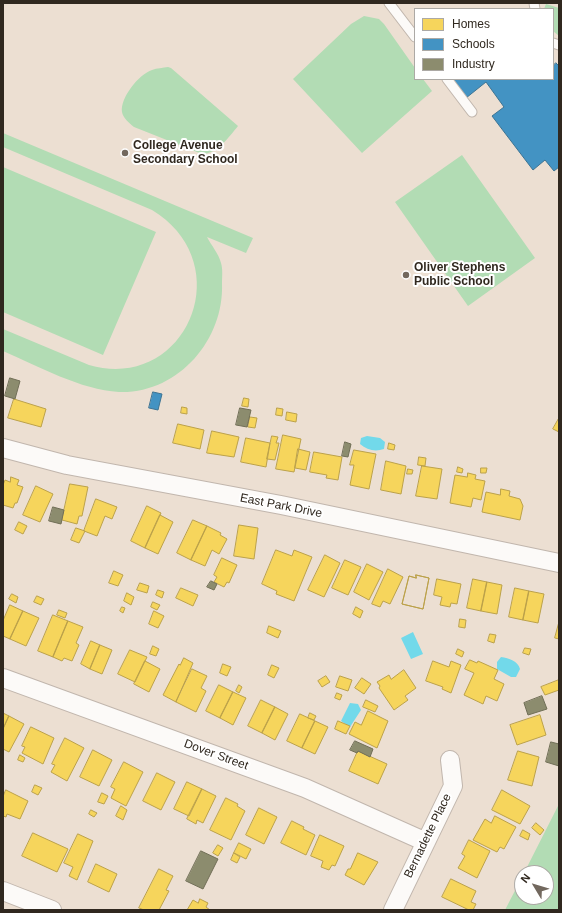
<!DOCTYPE html>
<style>
body{margin:0}
#map{position:relative;width:562px;height:913px;overflow:hidden;background:#ecdfd2;font-family:Arial,sans-serif}
canvas{display:block}
.frame{position:absolute;inset:0;border:4px solid #30281f;pointer-events:none}
.legend{position:absolute;left:414px;top:8px;width:140px;height:72px;box-sizing:border-box;background:#fff;border:1px solid #aca9a5;margin:0;padding:5px 7px;list-style:none;font-size:12px;color:#30281f}
.legend li{display:flex;align-items:center;gap:8px;height:20px}
.legend b{width:20px;border:1px solid #aca9a5}
.north{position:absolute;left:514px;top:865px;width:40px;height:40px;box-sizing:border-box;background:#fff;border:1px solid #aca9a5;border-radius:50%;rotate:308deg;font-size:11px;font-weight:700;line-height:16px;text-align:center;color:#30281f}
.north::after{content:'';display:block;margin:auto;width:14px;height:18px;background:#72685e;clip-path:polygon(50% 0,100% 100%,50% 72%,0 100%)}
</style>
<div id="map">
<canvas width="562" height="913"></canvas>
<div class="frame"></div>
<ul class="legend">
<li><b style="height:11px;background:#f6d55c"></b>Homes</li>
<li><b style="height:11px;background:#4393c3"></b>Schools</li>
<li><b style="height:11px;background:#8c8c6e"></b>Industry</li>
</ul>
<div class="north">N</div>
</div>
<script>
const ctx = document.querySelector('canvas').getContext('2d');
ctx.lineJoin = 'round';
function paint(path, color) {
  ctx.fillStyle = color;
  ctx.fill(path, 'evenodd');
}
function stroke(path, color, width, dash) {
  ctx.strokeStyle = color;
  ctx.lineWidth = width;
  ctx.lineCap = dash ? 'butt' : 'round';
  ctx.setLineDash(dash || []);
  ctx.stroke(path);
}
function drawText(font, color, halo, rows, align = 'center') {
  ctx.font = font + ' Arial,sans-serif';
  ctx.lineWidth = 4;
  ctx.setLineDash([]);
  ctx.textBaseline = 'middle';
  ctx.strokeStyle = halo;
  ctx.fillStyle = color;
  for (const [text, x, y, turn = 0] of rows) {
    ctx.save();
    ctx.translate(x, y);
    ctx.rotate((+turn || 0) * Math.PI / 180);
    ctx.textAlign = isNaN(turn) ? turn : align;
    if (halo) ctx.strokeText(text, 0, 0);
    ctx.fillText(text, 0, 0);
    ctx.restore();
  }
}
paint(new Path2D(`
 M546,4l13,4v28l-6,-5v-22h-9z
 M364,16l15,3 5,5 31,44v11h8l9,12 -70,62 -69,-74 58,-55z
 M168,67l3,1 67,58c-9,11 -21,28 -36,28l-68,-27c-5,-4 -11,-9 -12,-15 -2,-14 17,-38 30,-42 5,-2 11,-2 16,-3z
 M3,133l250,105 -7,15 -39,-16c4,8 12,17 14,26 2,6 1,15 1,21 2,56 -44,110 -103,108 -38,-2 -81,-26 -116,-41v-22l86,36c97,28 152,-101 63,-155l-149,-63z
 M462,155l73,103 -67,48 -73,-104z
 M3,167l153,65 -53,123 -100,-43z
 M559,804l-1,106h-53l17,-33v20h24v-24h-22z`), '#b2dcb4');
paint(new Path2D(`
 M367,436l13,2 5,4 -1,7c-9,3 -17,1 -24,-5l1,-6z
 M413,632l10,22 -12,5 -10,-21z
 M501,657c8,1 17,4 19,12l-4,8h-5l-14,-8v-7z
 M350,703l8,1 3,6 -11,17 -9,-6z`), '#72d9ea');
const homes = new Path2D(`
 M244,398l5,1 -1,8 -6,-1z
 M14,399l32,10 -5,18 -33,-9z
 M182,407l5,1v6l-6,-1z
 M277,408l6,1 -1,7 -6,-1z
 M287,412l10,2 -1,8 -10,-2z
 M250,417l7,1 -2,10 -7,-1z
 M559,418v14l-6,-3z
 M178,424l26,6 -4,19 -27,-6z
 M212,431l27,6 -5,20 -27,-4z
 M283,435l18,4 -7,33 -18,-3z
 M272,436l6,1 -2,6h3l-4,17 -8,-1z
 M246,438l24,5 -4,24 -25,-5z
 M389,443l6,2 -1,5 -6,-1z
 M298,449l12,3 -4,18 -11,-2z
 M354,450l22,4 -7,35 -19,-4 4,-20h-4z
 M314,452l28,5 -4,23 -12,-2 1,-3 -17,-3z
 M419,457l7,1 -1,8 -7,-1z
 M386,461l20,5 -5,28 -20,-4z
 M422,466l20,3 -5,30 -21,-3z
 M458,467l5,2 -1,4 -5,-1z
 M481,468h6l-1,5h-5z
 M408,469l5,1 -1,4h-5z
 M468,473l8,2 -1,4 10,2 -4,19 -8,-2 -2,9 -21,-4 5,-28 12,2z
 M11,477l8,3 -2,5 6,2 -6,16h-2l-2,5 -10,-3v-20l2,-5 5,2z
 M70,484l18,3 -6,29h-3l-2,8 -15,-4z
 M36,486l17,8 -13,28 -17,-7z
 M501,489l9,2 -1,5 11,3 3,7 -3,14 -38,-8 4,-20 14,3z
 M96,499l21,8 -5,12 -7,-3 -8,20 -13,-5z
 M147,506l14,7 -16,35 -14,-7z
 M160,515l13,7 -15,32 -13,-6z
 M193,520l14,6 -16,34 -14,-7z
 M19,522l8,4 -4,8 -8,-4z
 M239,525l19,3 -4,31 -20,-3z
 M207,526l14,7 -1,2 7,4 -8,15 -7,-4 -7,16 -14,-6z
 M76,528l9,3 -6,12 -8,-3z
 M276,550l16,6 2,-6 18,7 -18,44 -18,-7 1,-3 -15,-7z
 M325,555l15,8 -16,34 -16,-7z
 M222,558l15,7 -8,18 -2,-1 -3,5 -10,-5 3,-5 -3,-2z
 M345,560l16,7 -13,28 -16,-7z
 M367,564l16,8 -14,28 -15,-8z
 M388,569l15,8 -13,27 -7,-3 -3,6 -8,-3z
 M114,571l9,4 -5,11 -9,-3z
 M416,575l13,3 -6,31 -21,-5 7,-28 7,2z
 M416,575l13,3 -6,31 -21,-5 7,-28 7,2z
 M437,579l24,5 -4,20 -6,-1 -1,4 -10,-2 2,-8 -8,-2z
 M473,579l14,3 -6,29 -14,-3z
 M487,582l15,3 -5,29 -16,-3z
 M140,583l9,3 -2,7 -10,-3z
 M181,588l17,7 -5,11 -17,-8z
 M515,588l14,3 -6,29 -14,-3z
 M158,590l6,2 -2,6 -6,-3z
 M529,591l15,3 -6,29 -15,-3z
 M127,593l7,4 -3,8 -7,-4z
 M12,594l6,3 -2,6 -7,-4z
 M37,596l7,3 -3,6 -7,-3z
 M153,602l7,3 -3,5 -6,-3z
 M10,605l13,6 -13,28 -7,-3v-15z
 M122,607l3,1 -2,5 -3,-2z
 M356,607l7,4 -3,7 -7,-4z
 M59,610l8,3 -2,5 -8,-3z
 M23,611l16,7 -13,28 -16,-7z
 M154,611l10,5 -6,12 -9,-4z
 M53,615l15,6 -15,36 -15,-6z
 M460,619l6,1 -1,8 -6,-1z
 M68,621l15,6 -7,16 3,2 -7,16 -8,-3 -2,3 -9,-4z
 M559,622v17l-4,-1z
 M269,626l12,5 -3,7 -11,-5z
 M490,634l6,1 -2,8 -6,-2z
 M91,641l9,4 -10,24 -9,-5z
 M100,645l12,5 -10,24 -12,-5z
 M153,646l6,3 -3,7 -6,-2z
 M525,648l6,1 -2,6 -6,-2z
 M458,649l6,3 -2,5 -6,-3z
 M130,650l17,7 -12,25 -17,-8z
 M184,658l9,5 -17,39 -13,-7 16,-31 1,1z
 M470,660l7,3 1,-2 20,9 -4,9 10,5 -7,17 -11,-5 -3,8 -19,-9 10,-22 -9,-4z
 M145,661l15,8 -11,23 -15,-8z
 M433,661l16,6 2,-6 10,4 -10,28 -9,-4 1,-2 -17,-6z
 M223,664l8,3 -4,9 -7,-3z
 M272,665l7,3 -5,10 -6,-3z
 M192,669l15,7 -6,12 5,3 -10,21 -20,-10z
 M404,670l12,18 -11,8 3,4 -14,10 -15,-22 1,-2 -3,-4 12,-7 2,4z
 M326,676l4,6 -8,5 -4,-6z
 M340,676l12,4 -4,11 -12,-4z
 M362,678l9,6 -7,10 -9,-6z
 M559,680v10l-14,5 -4,-8z
 M219,685l14,7 -13,26 -14,-7z
 M239,685l3,2 -3,6 -3,-2z
 M233,692l13,6 -13,27 -13,-7z
 M337,693l5,2 -2,5 -5,-2z
 M261,700l14,7 -13,26 -14,-7z
 M366,700l12,6 -3,6 -12,-5z
 M275,707l13,7 -13,26 -13,-7z
 M368,711l20,10 -11,27 -28,-14 6,-12 6,3z
 M3,713l6,3 -6,13z
 M310,713l6,3 -2,4 -6,-2z
 M300,714l15,7 -13,27 -15,-7z
 M540,715l6,20 -29,10 -7,-20z
 M9,716l15,8 -15,28 -6,-3v-20z
 M315,721l13,6 -13,27 -13,-6z
 M338,721l12,5 -4,8 -11,-5z
 M31,727l23,11 -11,26 -21,-11 3,-6 -3,-1z
 M65,738l19,10 -17,33 -16,-9 4,-7 -3,-1z
 M93,750l19,10 -13,26 -19,-9z
 M358,751l29,13 -9,20 -29,-13z
 M518,751l21,6 -7,29 -24,-6z
 M20,755l5,3 -2,4 -5,-2z
 M124,762l19,10 -17,34 -15,-8 4,-9 -4,-2z
 M157,773l18,9 -14,28 -18,-9z
 M187,782l15,7 -13,27 -15,-7z
 M35,785l7,3 -4,7 -6,-3z
 M202,789l14,7 -13,27 -6,-3 -1,4 -9,-5z
 M6,790l22,11 -8,18 -13,-5 -1,3 -3,-1v-19z
 M502,790l28,16 -10,18 -28,-14z
 M102,793l6,3 -4,8 -6,-2z
 M226,798l12,6 -1,2 8,5 -14,29 -21,-10z
 M121,806l6,4 -4,10 -7,-4z
 M259,808l18,9 -13,27 -18,-9z
 M91,810l6,3 -3,4 -5,-3z
 M495,816l21,11 -12,22 -4,-2 -3,5 -24,-12 12,-21 6,4z
 M292,821l12,6 -1,2 12,6 -9,20 -25,-12z
 M536,823l8,7 -4,5 -8,-7z
 M523,830l7,4 -2,6 -8,-4z
 M33,833l35,16 -11,23 -35,-16z
 M78,834l15,7 -16,39 -8,-4 4,-9 -9,-4z
 M320,835l24,11 -9,20 -3,-1 -3,5 -8,-3 2,-6 -12,-5z
 M469,840l21,11 -13,27 -19,-10 7,-12 -3,-2z
 M239,843l12,6 -5,10 -12,-6z
 M218,845l5,3 -5,8 -5,-3z
 M234,853l6,4 -3,6 -6,-3z
 M358,853l20,9 -14,23 -19,-10 3,-6h2z
 M96,864l21,10 -8,18 -21,-10z
 M159,869l14,7 -7,14 3,1 -10,19h-15l-5,-2z
 M451,879l25,12 -5,11 5,2 -3,6h-4l-27,-13z
 M200,899l8,4 -2,4 4,3h-23l6,-10 5,3z`);
paint(homes, '#f6d55c');
stroke(homes, '#bba14a', 1);
const schools = new Path2D(`
 M556,63l3,3v101l-5,4 -9,-11 -12,10 -41,-54 12,-9 -18,-25 -20,16 -14,-19h101v-13z
 M153,392l9,2 -4,16 -9,-2z`);
paint(schools, '#4393c3');
stroke(schools, '#3d7392', 1);
const industry = new Path2D(`
 M10,378l10,3 -5,18 -10,-3z
 M240,408l11,2 -4,17 -11,-2z
 M345,442l6,2 -3,13 -6,-1z
 M53,507l11,3 -3,14 -12,-3z
 M211,581l6,3 -3,6 -7,-3z
 M542,696l5,13 -19,6 -4,-12z
 M355,741l18,8 -3,8 -12,-6 -1,2 -7,-3z
 M551,742l8,2v22l-13,-4z
 M201,851l17,8 -15,30 -17,-8z`);
paint(industry, '#8c8c6e');
stroke(industry, '#706e56', 1);
const service = new Path2D(`
 M389,3l26,34
 M534,3l1,6
 M553,43l6,2
 M447,79l25,33`);
const minor = new Path2D(`
 M3,448l64,17 214,40 278,58
 M3,678l302,110 121,54
 M3,891l49,19
 M393,910l60,-124 -3,-26`);
stroke(service, '#c1b6ad', 11);
stroke(minor, '#c1b6ad', 20);
stroke(service, '#fcfaf8', 9);
stroke(minor, '#fcfaf8', 18);
for (const [x, y, r, color] of [
 [125,153,4,"#72685e"],
 [406,275,4,"#72685e"]
]) {
  const dot = new Path2D();
  dot.arc(x, y, r, 0, 2 * Math.PI);
  ctx.fillStyle = color;
  ctx.fill(dot);
  stroke(dot, '#fff', 1.5);
}
drawText('bold 12px', '#30281f', '#fff', [
 ["College Avenue",133,146],
 ["Secondary School",133,160],
 ["Oliver Stephens",414,268],
 ["Public School",414,282]
], 'left');
drawText('12px', '#30281f', '#fff', [
 ["East Park Drive",281,506,11],
 ["Dover Street",216,755,20],
 ["Bernadette Place",428,836,-64]
]);
</script>
